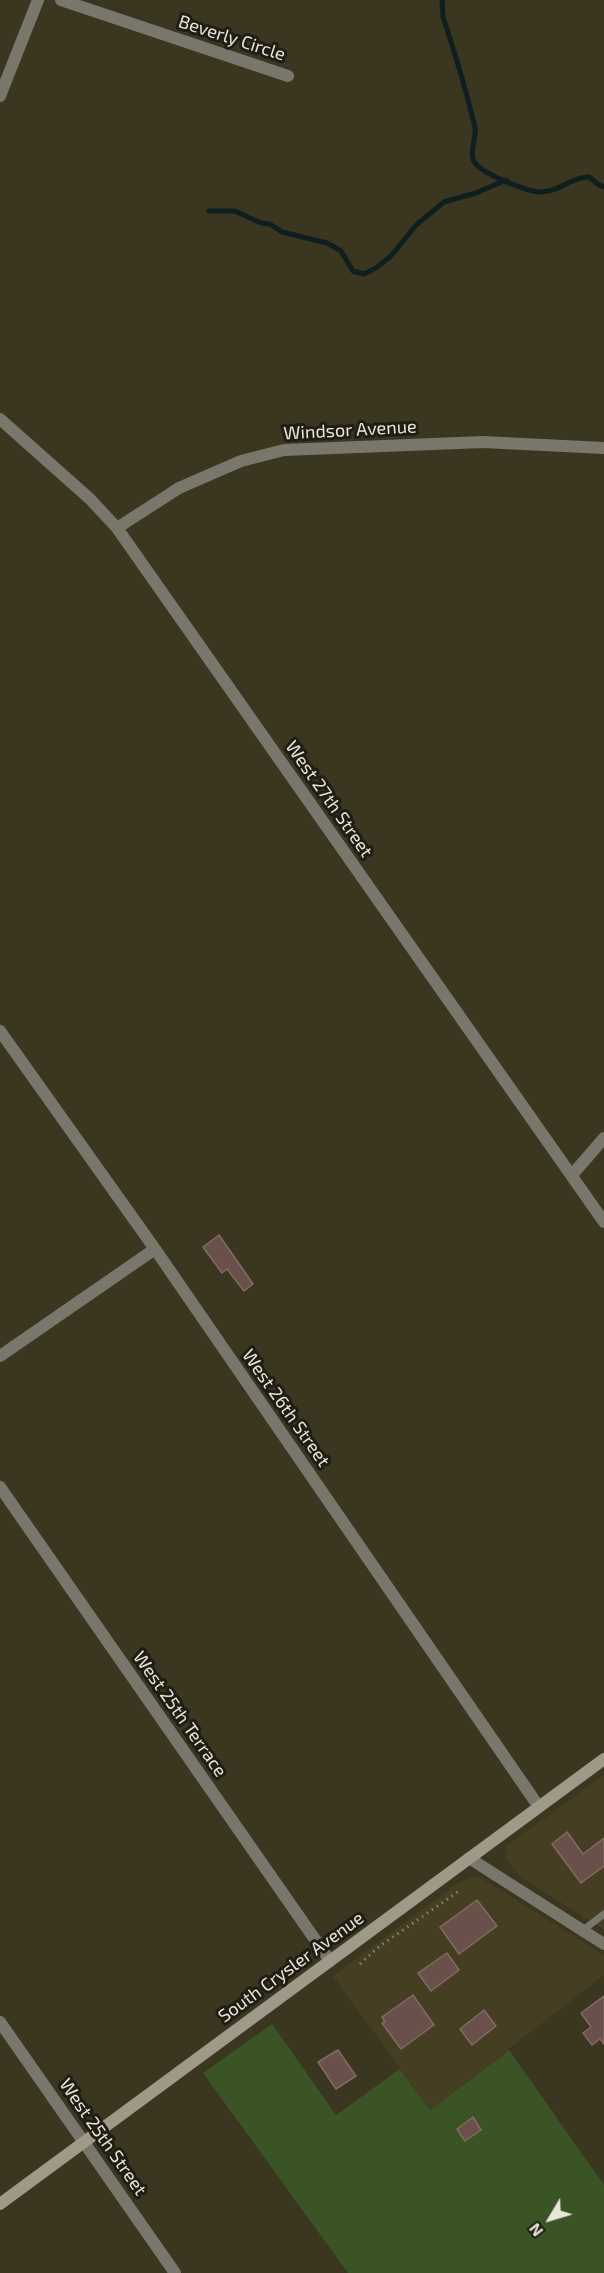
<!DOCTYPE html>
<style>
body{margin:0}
#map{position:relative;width:604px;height:2273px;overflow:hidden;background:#3b3620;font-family:"Exo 2",sans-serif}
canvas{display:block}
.north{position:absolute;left:520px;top:2189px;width:60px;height:60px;-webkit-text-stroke:4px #201d14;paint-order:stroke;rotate:232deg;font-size:16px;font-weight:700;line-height:24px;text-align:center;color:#e9e6d9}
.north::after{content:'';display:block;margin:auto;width:21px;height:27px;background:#e9e6d9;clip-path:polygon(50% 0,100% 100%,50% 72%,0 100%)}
</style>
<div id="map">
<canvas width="604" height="2273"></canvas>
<div class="north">N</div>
</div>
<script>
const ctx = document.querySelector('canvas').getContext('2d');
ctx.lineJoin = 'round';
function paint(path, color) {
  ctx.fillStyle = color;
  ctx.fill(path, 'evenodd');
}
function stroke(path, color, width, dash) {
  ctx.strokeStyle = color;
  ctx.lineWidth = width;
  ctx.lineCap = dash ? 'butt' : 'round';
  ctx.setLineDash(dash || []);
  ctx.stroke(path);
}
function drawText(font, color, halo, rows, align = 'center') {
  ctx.font = font + ' "Exo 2",sans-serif';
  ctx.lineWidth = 6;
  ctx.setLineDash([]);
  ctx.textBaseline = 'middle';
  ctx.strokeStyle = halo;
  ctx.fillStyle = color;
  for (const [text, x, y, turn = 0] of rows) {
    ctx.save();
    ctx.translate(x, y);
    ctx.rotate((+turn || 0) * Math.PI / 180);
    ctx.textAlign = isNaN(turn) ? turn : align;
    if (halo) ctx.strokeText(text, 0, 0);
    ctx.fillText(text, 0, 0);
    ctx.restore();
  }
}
paint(new Path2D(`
 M604,1775v155l-83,-53 -15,-18v-13z
 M474,1877l7,1 123,77v20l-174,135 -97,-134 126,-94z`), '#453e22');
paint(new Path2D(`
 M272,2024l64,91 64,-46 30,41 79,-60 95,135v88h-256l-145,-200z`), '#3b5426');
stroke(new Path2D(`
 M442,0l1,17c12,36 23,73 32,110 2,11 -7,27 0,36 8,11 53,29 66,29 18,0 30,-15 48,-15l10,8 5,2
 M209,211h26l26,12 9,1 12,8 45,11 14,8 12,20 11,3 12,-6 15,-12 25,-31 28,-23 32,-9 30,-13`), '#0f1f1f', 5);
const building = new Path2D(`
 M219,1235l34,49 -9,7 -17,-22 -5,4 -19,-26z
 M567,1832l16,22 21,-16v28l-23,17 -29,-39z
 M477,1900l20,26 -38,28 -19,-27z
 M447,1953l12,17 -28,21 -13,-18z
 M413,1995l21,30 -33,24 -19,-26 3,-1 -3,-5z
 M604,1996v48l-4,-5 -8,6 -9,-12 8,-6 -10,-14z
 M484,2010l12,16 -24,19 -12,-16z
 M338,2050l18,26 -20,13 -18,-27z
 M473,2117l8,13 -16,11 -8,-12z`);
paint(building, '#69504b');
stroke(building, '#846964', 1.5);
stroke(new Path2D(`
 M360,1964l20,-18 79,-55`), '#878371', 3, [1.5, 4.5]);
stroke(new Path2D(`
 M583,1930l21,-16`), '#79766b', 7);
stroke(new Path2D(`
 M61,0l227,76
 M0,96l38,-96
 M0,419l90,80 27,29 487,694
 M117,528l62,-40 62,-27 43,-11 199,-8 121,6
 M0,1031l155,218 384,558
 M572,1175l32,-37
 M0,1356l155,-107
 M0,1487l330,474
 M0,2022l175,251`), '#79766b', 12);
stroke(new Path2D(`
 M469,1858l135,86`), '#79766b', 12);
stroke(new Path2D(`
 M0,2204l604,-445`), '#9f9989', 12);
drawText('18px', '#e9e6d9', '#201d14', [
 ["Beverly Circle",232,38,18],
 ["Windsor Avenue",350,430,-3],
 ["West 27th Street",329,799,55],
 ["West 26th Street",286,1408,55],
 ["West 25th Terrace",180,1714,55],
 ["South Crysler Avenue",291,1967,-36],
 ["West 25th Street",103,2137,55]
]);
</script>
